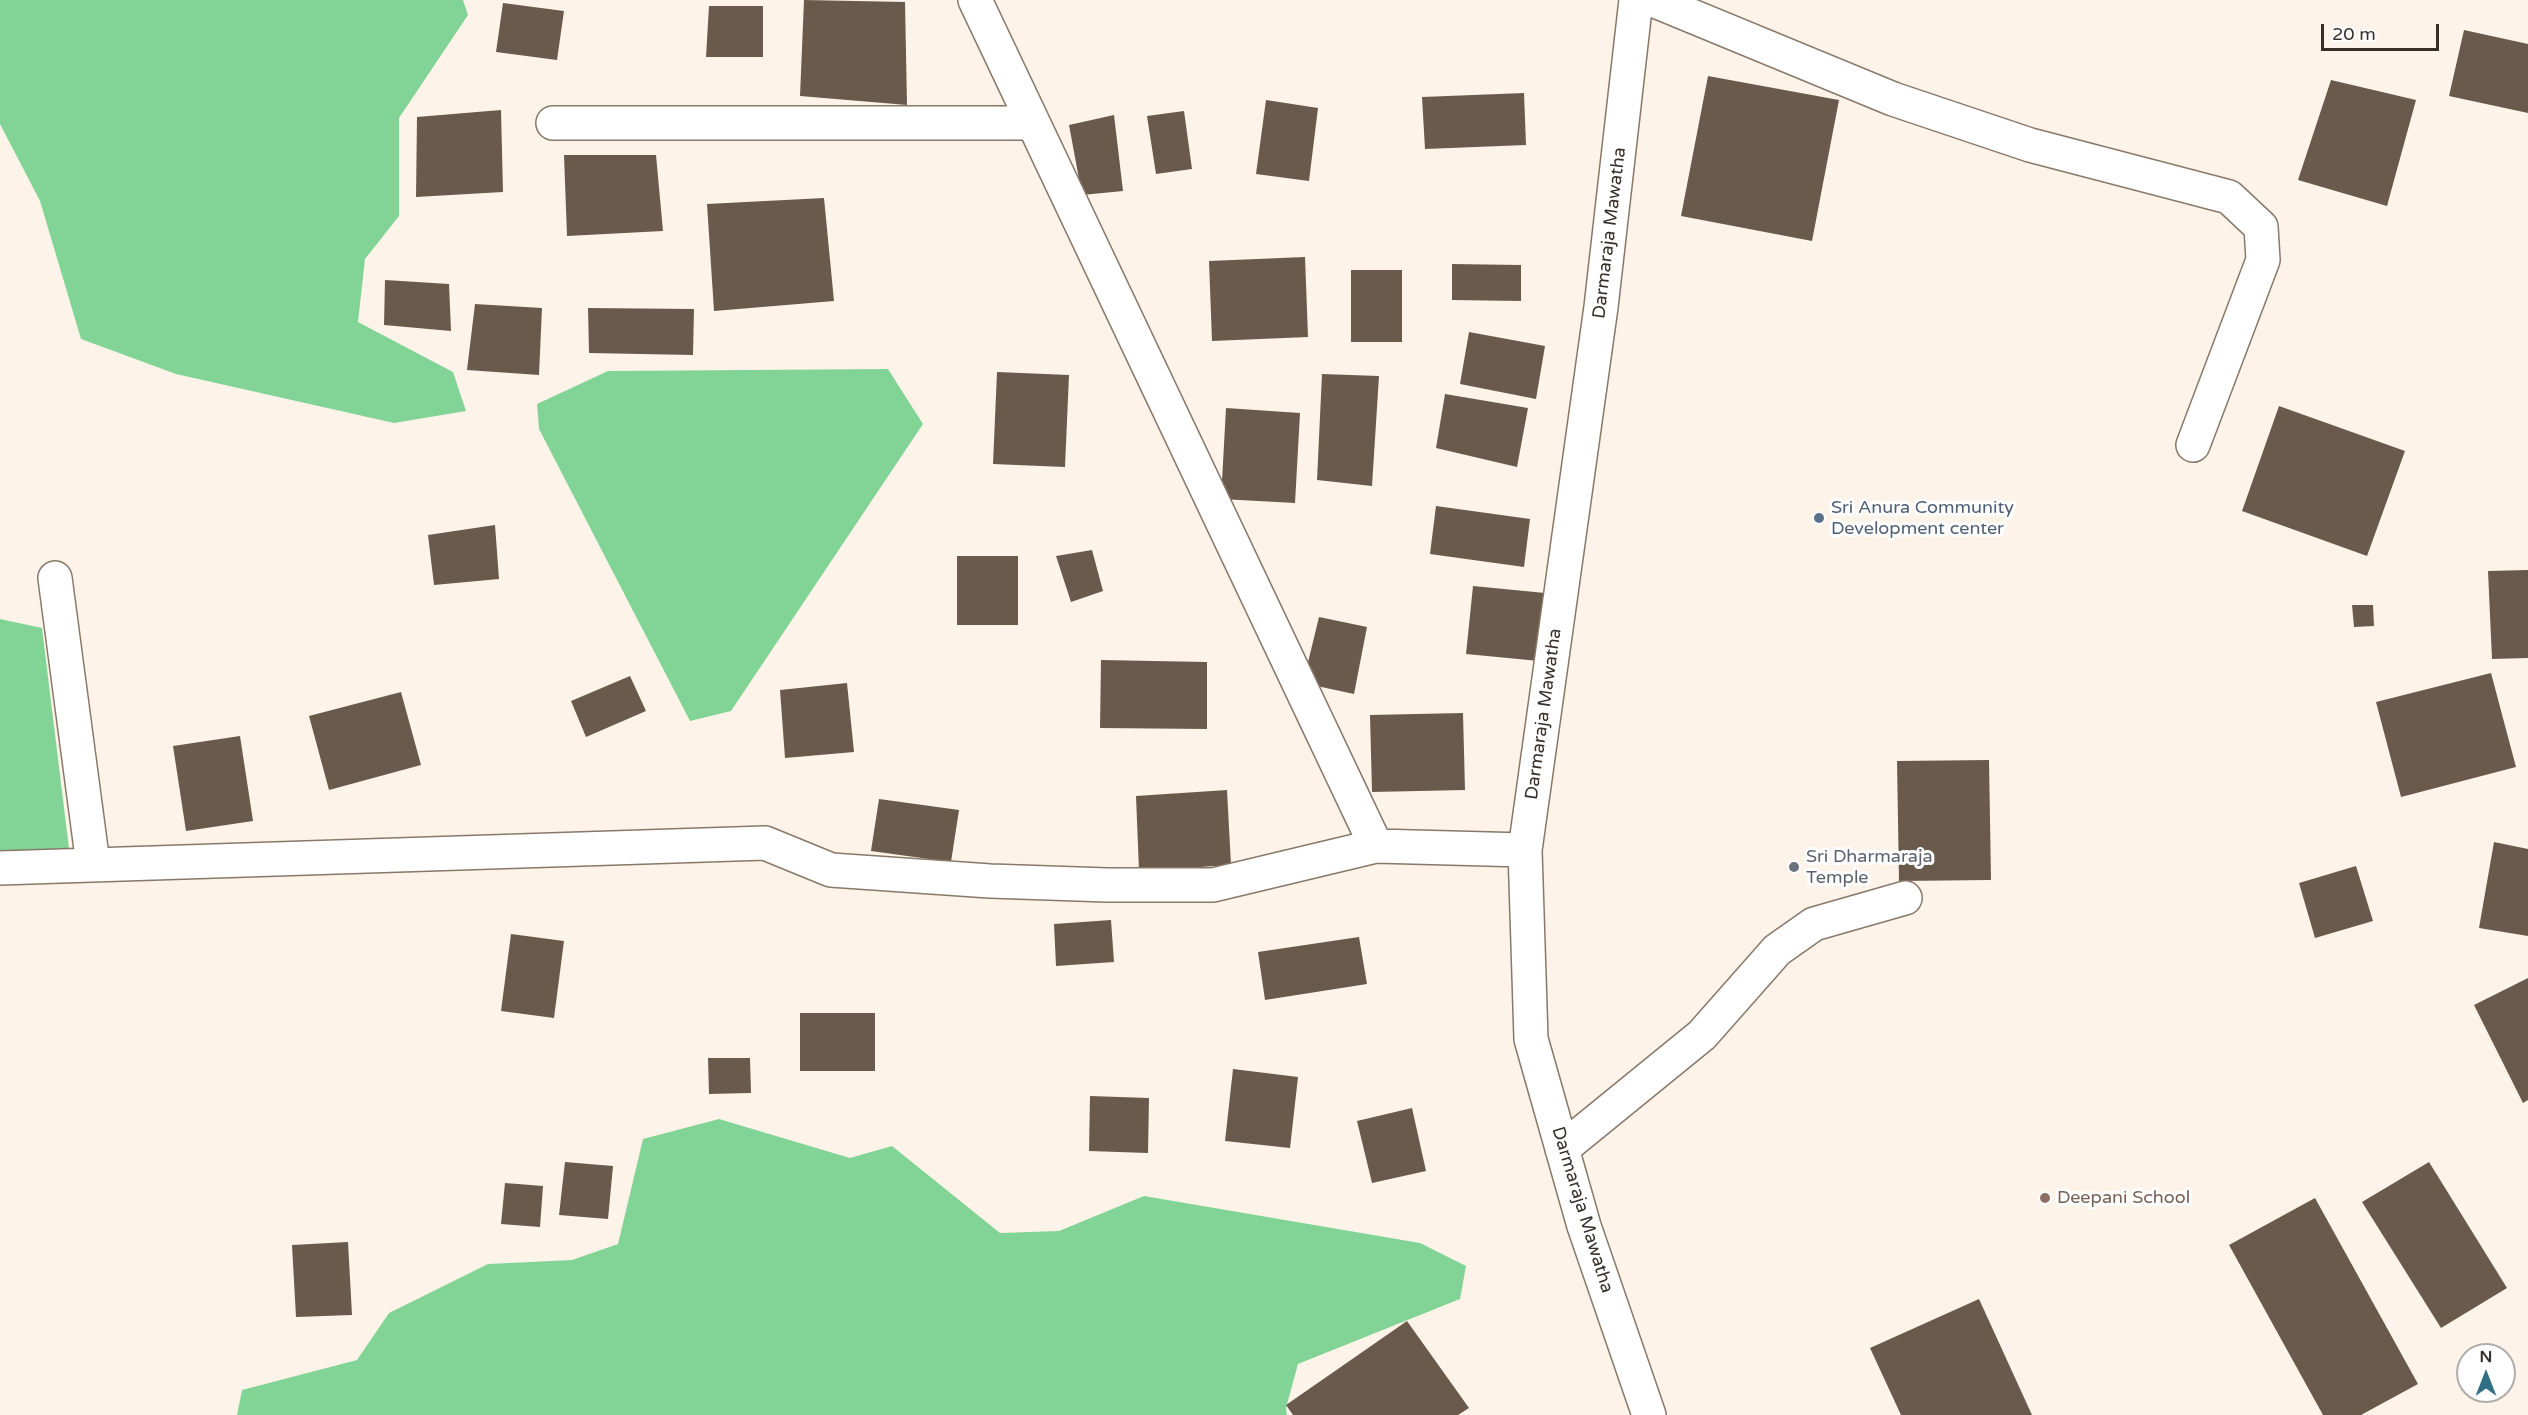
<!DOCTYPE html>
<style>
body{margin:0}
#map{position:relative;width:2528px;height:1415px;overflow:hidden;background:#fef3e9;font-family:"Varela Round",sans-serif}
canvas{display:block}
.north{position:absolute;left:2456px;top:1343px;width:60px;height:60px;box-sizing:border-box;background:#fff;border:2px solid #afacaa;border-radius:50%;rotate:0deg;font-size:16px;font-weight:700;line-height:24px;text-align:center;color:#37302a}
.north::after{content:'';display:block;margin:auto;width:21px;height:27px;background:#326f86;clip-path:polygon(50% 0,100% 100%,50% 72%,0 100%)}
.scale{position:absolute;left:2321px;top:24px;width:118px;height:27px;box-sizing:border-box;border:3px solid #37302a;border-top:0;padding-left:8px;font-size:18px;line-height:21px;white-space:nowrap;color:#37302a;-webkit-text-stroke:4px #fff;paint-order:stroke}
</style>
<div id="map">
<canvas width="2528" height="1415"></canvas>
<div class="north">N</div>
<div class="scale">20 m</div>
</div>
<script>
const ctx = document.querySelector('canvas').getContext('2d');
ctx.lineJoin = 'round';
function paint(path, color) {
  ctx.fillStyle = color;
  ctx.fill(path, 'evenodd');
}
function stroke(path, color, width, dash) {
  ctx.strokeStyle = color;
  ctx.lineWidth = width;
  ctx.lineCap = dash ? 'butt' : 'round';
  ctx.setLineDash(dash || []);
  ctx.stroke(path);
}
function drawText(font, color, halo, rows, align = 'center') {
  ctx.font = font + ' "Varela Round",sans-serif';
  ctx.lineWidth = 6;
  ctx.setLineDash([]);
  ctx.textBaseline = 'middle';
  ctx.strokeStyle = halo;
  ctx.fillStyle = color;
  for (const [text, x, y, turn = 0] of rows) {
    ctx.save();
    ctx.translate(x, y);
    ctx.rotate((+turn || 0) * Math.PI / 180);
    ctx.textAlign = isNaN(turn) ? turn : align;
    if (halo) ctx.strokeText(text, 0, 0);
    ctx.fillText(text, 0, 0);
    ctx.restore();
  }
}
paint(new Path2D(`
 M0,0h463l5,15 -69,103v98l-34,43 -7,63 95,50 13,39 -72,12 -218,-49 -95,-35 -41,-138 -40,-77z
 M888,369l35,55 -192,287 -41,10 -151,-292 -2,-25 71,-33z
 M0,619l42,9 29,237 -71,3z
 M719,1119l131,39 42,-12 108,87 59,-2 85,-35 276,47 46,23 -6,33 -162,65 -12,44 1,7h-1050l5,-25 115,-30 32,-47 99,-49 84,-4 46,-16 25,-105z`), '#82d496');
paint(new Path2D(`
 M804,0l101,2 2,103 -107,-9z
 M503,3l61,8 -7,49 -61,-8z
 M709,6h54v51h-57z
 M2464,30l64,14v69l-79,-17z
 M1708,76l131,24 -27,141 -131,-25z
 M2331,80l85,20 -29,106 -89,-26z
 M1524,93l2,52 -101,4 -3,-52z
 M1266,100l52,8 -9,73 -53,-7z
 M501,110l2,82 -87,5 1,-80z
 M1184,111l8,58 -36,5 -9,-58z
 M1114,115l9,76 -41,4 -13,-70z
 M564,155h92l7,76 -96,5z
 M824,198l10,103 -120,10 -7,-107z
 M1305,257l3,80 -96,4 -3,-80z
 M1452,264l69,1v36l-69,-1z
 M1351,270h51v72h-51z
 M385,280l64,4 2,47 -67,-6z
 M475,304l67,4 -3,67 -72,-5z
 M588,308l106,1 -1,46 -104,-2z
 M1469,332l76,14 -9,53 -76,-15z
 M997,372l72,3 -4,92 -72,-3z
 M1322,374l57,2 -7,110 -55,-6z
 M1445,394l83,14 -11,59 -81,-19z
 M2279,406l126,45 -38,105 -125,-45z
 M1226,408l74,5 -5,90 -74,-4z
 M1436,506l94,13 -6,48 -94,-13z
 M495,525l4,54 -65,6 -6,-50z
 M1092,550l11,41 -32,11 -15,-46z
 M957,556h61v69h-61z
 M2528,570v88l-36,1 -4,-88z
 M1473,586l72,7 -6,68 -73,-7z
 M2352,605h21l1,21 -20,1z
 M1319,617l48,10 -13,67 -51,-11z
 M1101,660l106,2v67l-107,-1z
 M2491,673l25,94 -115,30 -25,-95z
 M630,676l16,35 -60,26 -15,-36z
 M847,683l7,69 -69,6 -5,-68z
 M401,692l20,73 -92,25 -20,-74z
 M1463,713l2,77 -93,2 -2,-77z
 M240,736l13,85 -67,10 -13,-85z
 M1989,760l2,120 -92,1 -2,-120z
 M1227,790l4,75 -92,6 -3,-75z
 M879,799l80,11 -8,52 -80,-11z
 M2494,842l34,7v87l-49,-8z
 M2356,866l17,55 -58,17 -16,-55z
 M1111,920l3,42 -58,4 -2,-42z
 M511,934l53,7 -10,77 -53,-7z
 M1359,937l8,47 -102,16 -7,-48z
 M2528,978v122l-5,3 -49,-98z
 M800,1013h75v58h-75z
 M708,1058h42l1,35 -42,1z
 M1233,1069l65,8 -8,71 -65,-7z
 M1090,1096l59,2 -1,55 -59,-2z
 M1412,1108l14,63 -54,12 -15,-62z
 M565,1162l48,4 -5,53 -49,-4z
 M2429,1162l78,126 -66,40 -79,-126z
 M505,1183l38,3 -3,41 -39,-3z
 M2315,1198l103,186 -57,31h-38l-94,-170z
 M348,1242l4,73 -56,2 -4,-72z
 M1979,1299l53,116h-131l-31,-67z
 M1407,1321l62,87 -11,7h-165l-7,-10z`), '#6a5a4c');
const minor = new Path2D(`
 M975,0l401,846 149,4
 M1636,0l-35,307 -76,543 6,189 53,187 65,189
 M1653,0l240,99 137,46 199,52 32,30 2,33 -70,185
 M553,123h479
 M55,578l38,286
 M0,868l765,-25 66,27 159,11 117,4h106l163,-39
 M1562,1149l140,-114 75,-85 37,-26 91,-26`);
stroke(minor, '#887869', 36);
stroke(minor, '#fff', 33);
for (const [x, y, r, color] of [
 [1819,518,6,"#5c6f8a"],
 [1794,867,6,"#6b7280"],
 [2045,1198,6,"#8d6e63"]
]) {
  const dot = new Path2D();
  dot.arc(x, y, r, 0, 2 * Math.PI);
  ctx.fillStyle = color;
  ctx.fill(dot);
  stroke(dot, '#fff', 2);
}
drawText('18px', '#37302a', '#fff', [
 ["Darmaraja Mawatha",1610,233,-83],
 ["Darmaraja Mawatha",1544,714,-82],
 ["Darmaraja Mawatha",1582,1210,73]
]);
drawText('18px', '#4e5e75', '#fff', [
 ["Sri Anura Community",1831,508],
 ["Development center",1831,529]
], 'left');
drawText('18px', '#5b616d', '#fff', [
 ["Sri Dharmaraja",1806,857],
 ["Temple",1806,878]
], 'left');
drawText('18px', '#785e54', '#fff', [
 ["Deepani School",2057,1198]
], 'left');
</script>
